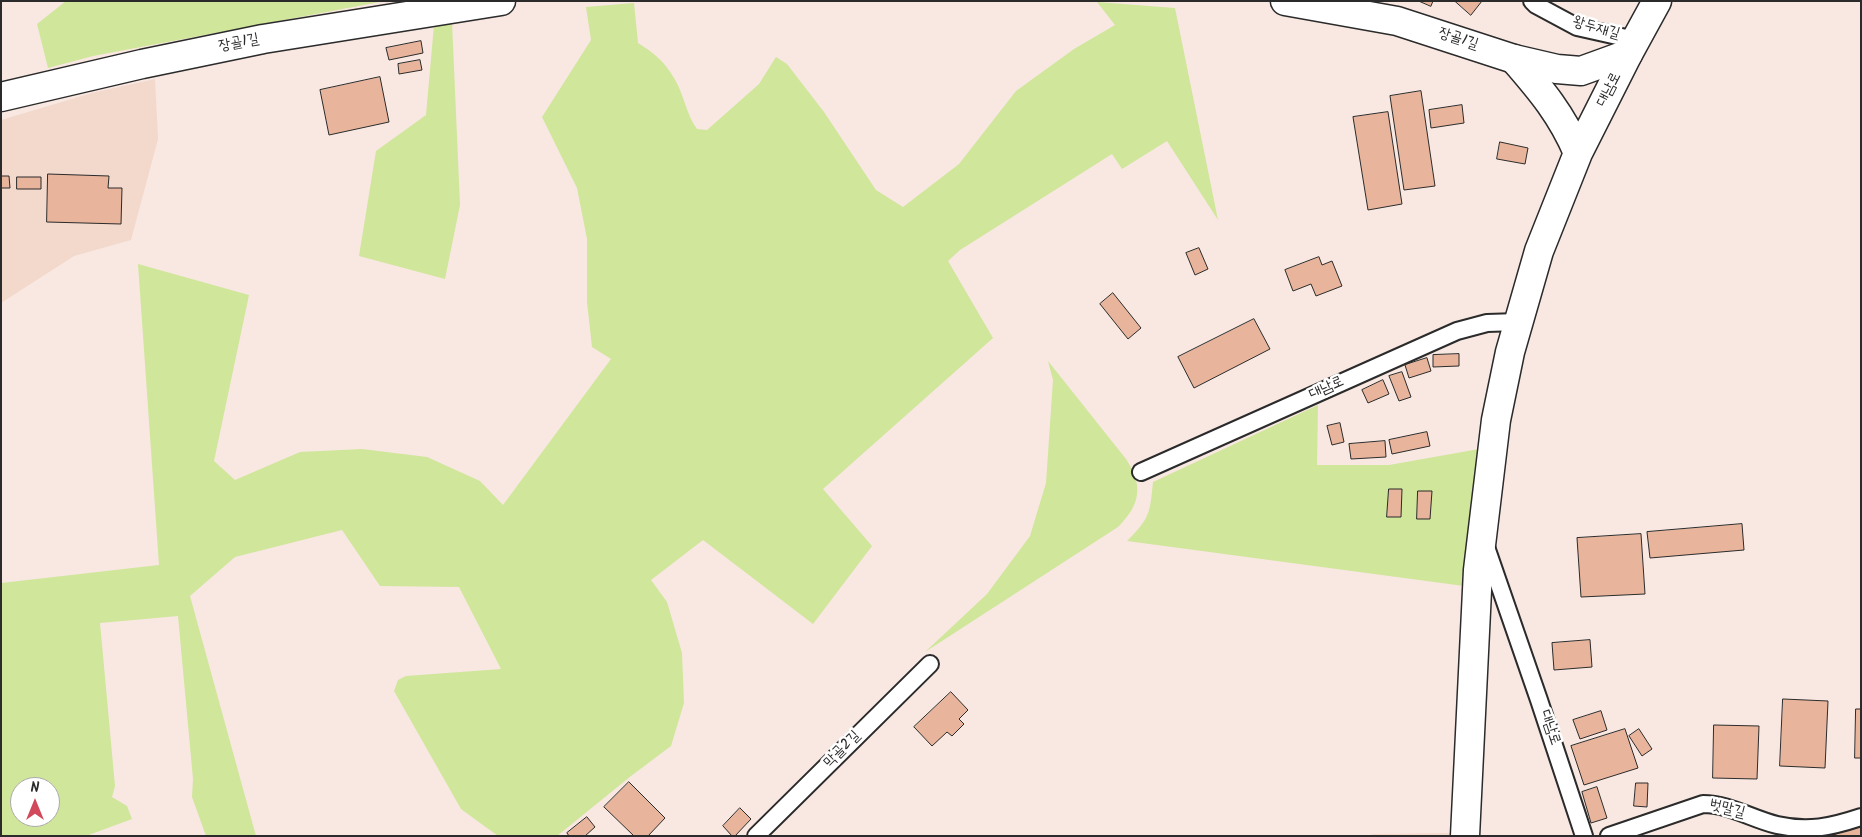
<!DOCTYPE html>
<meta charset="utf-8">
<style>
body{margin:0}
#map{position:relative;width:1862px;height:837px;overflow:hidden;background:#f8e8e1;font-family:Kalam,sans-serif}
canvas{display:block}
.frame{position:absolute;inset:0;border:2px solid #2b2b2b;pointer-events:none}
.north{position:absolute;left:10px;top:777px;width:50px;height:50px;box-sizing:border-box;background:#fff;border:1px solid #aaa;border-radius:50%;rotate:0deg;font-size:14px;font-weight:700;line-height:20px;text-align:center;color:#2b2b2b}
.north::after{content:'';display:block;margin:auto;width:18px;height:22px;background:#d1495b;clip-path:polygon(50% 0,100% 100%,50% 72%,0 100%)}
</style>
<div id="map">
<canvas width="1862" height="837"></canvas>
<div class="frame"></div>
<div class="north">N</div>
</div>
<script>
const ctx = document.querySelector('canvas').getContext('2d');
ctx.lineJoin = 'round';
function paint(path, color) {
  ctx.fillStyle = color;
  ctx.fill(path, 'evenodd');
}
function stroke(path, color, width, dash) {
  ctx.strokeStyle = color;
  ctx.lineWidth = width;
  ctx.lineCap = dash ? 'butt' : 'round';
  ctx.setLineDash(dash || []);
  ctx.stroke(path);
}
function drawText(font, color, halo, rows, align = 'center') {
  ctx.font = font + ' Kalam,"Poor Story",sans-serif';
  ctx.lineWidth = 5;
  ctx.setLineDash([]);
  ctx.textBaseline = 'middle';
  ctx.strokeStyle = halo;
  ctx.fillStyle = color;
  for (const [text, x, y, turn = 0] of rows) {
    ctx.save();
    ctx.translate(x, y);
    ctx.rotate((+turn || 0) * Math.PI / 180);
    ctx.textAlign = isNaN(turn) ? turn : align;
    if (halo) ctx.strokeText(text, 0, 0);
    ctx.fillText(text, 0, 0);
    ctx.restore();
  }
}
paint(new Path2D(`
 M155,79l3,60 -27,101 -57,16 -73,47v-183l91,-27z
 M1455,833v3h-85l2,-2z`), '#f3d8cc');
paint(new Path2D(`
 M66,1h319l-292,55 -45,12 -11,-44z
 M1097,2l78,6 43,212 -51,-79 -45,28 -10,-15 -152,96 -12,11 45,77 -170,151 49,57 -59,78 -110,-84 -52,40 16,22 15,51 2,50 -13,43 -40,30 -74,60h-59l-37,-27 -67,-118 4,-11 8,-4 95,-7 -42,-82 -79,-1 -38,-56 -107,27 -45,39 66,240h-50l-14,-39 1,-18 -15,-163 -78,7 15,163 -3,11 15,9 5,13 -46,17h-85v-253l158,-18 -21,-301 111,31 -35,166 21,19 65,-28 62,-3 65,8 53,24 23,24 108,-146 -19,-12 -5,-45v-63l-10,-51 -35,-71 49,-77 -5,-33 48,-4 4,40c16,10 26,18 36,35 10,16 12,36 23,51l10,1 52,-46 17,-27 11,7 37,48 52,78 27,17 56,-43 57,-73 58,-42 41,-24zM20,787h30v30h-30z
 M452,22l8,183 -15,74 -86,-23 17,-105 50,-36 8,-90z
 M1048,361l78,98c18,27 14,46 -8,68l-193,125 62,-58 43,-58 16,-53 7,-103z
 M1318,405l-1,60h72l90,-16 -15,137 -337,-45c23,-23 23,-28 26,-59z`), '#d0e69b');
const building = new Path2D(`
 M1419,1h14l-2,5z
 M1455,1h27l-11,14z
 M421,41l2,12 -34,7 -3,-12z
 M420,60l2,10 -23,4 -1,-10z
 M380,77l9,45 -60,13 -9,-45z
 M1421,91l14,95 -31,4 -14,-94z
 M1462,105l2,18 -33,5 -2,-18z
 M1388,112l14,92 -34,6 -15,-93z
 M1500,142l28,6 -3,16 -28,-5z
 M48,174l61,2 -1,12h14l-1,36 -74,-2z
 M1,176h8l1,12h-9z
 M17,177h24v12h-24z
 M1199,248l9,21 -13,6 -9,-22z
 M1319,257l3,8 10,-4 10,25 -26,10 -5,-12 -18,7 -8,-21z
 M1113,293l28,35 -13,11 -28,-35z
 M1254,319l16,30 -76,39 -16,-31z
 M1459,354v12l-26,1v-12z
 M1427,358l4,13 -22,7 -4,-13z
 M1402,372l9,25 -12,4 -10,-25z
 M1383,380l6,14 -21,9 -6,-13z
 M1340,423l4,19 -12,3 -5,-19z
 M1427,432l3,14 -38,8 -3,-14z
 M1385,441l1,16 -35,2 -2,-15z
 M1389,489h13l-1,28h-14z
 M1418,491h14l-2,28h-13z
 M1742,524l2,26 -94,8 -3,-26z
 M1641,534l4,60 -64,3 -4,-59z
 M1590,640l2,27 -38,3 -2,-27z
 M951,692l17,18 -9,9 5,5 -12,12 -5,-4 -15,14 -18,-19z
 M1783,699l45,2 -3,67 -45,-2z
 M1856,709h5v49h-6z
 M1601,711l6,19 -27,9 -7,-19z
 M1714,725l45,1 -2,53 -44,-1z
 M1625,729l13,39 -54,17 -13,-39z
 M1639,729l13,20 -10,7 -13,-20z
 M629,782l36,36 -17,18h-14l-30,-29z
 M1636,783h12l-1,24 -13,-1z
 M1597,787l10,31 -16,5 -9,-31z
 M740,808l11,11 -16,17h-3l-9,-10z
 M587,817l8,10 -10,9h-16l-2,-3z
 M1861,825v11h-30z`);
paint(building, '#e8b49b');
stroke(building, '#2b2b2b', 1);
const service = new Path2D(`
 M1532,1l4,4 41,22 58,13
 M1141,472l316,-141 30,-8 31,-1
 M1485,544l54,156 45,136
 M756,836l174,-172
 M1609,836l94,-32c26,0 49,15 74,21 31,7 54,2 84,-8`);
const minor = new Path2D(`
 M1285,1l112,20 117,38 43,10 24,2 47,-17
 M1,97l141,-33 121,-25 238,-38`);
const tertiary = new Path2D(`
 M1514,59c27,31 48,56 64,94
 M1465,836l13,-266 18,-150 14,-68 29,-101 39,-98 50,-99 29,-53`);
stroke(service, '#2b2b2b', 20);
stroke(minor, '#2b2b2b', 31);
stroke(tertiary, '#2b2b2b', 31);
stroke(service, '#fff', 16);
stroke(minor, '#fff', 28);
stroke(tertiary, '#fff', 28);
drawText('15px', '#2b2b2b', '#fff', [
 ["왕두재길",1596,29,16],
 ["장골1길",1458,40,18],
 ["장골1길",239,44,-11],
 ["대남로",1610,90,-63],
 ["대남로",1327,389,-24],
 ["대남로",1549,728,71],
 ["막골2길",843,750,-45],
 ["벗말길",1727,810,14]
]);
</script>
